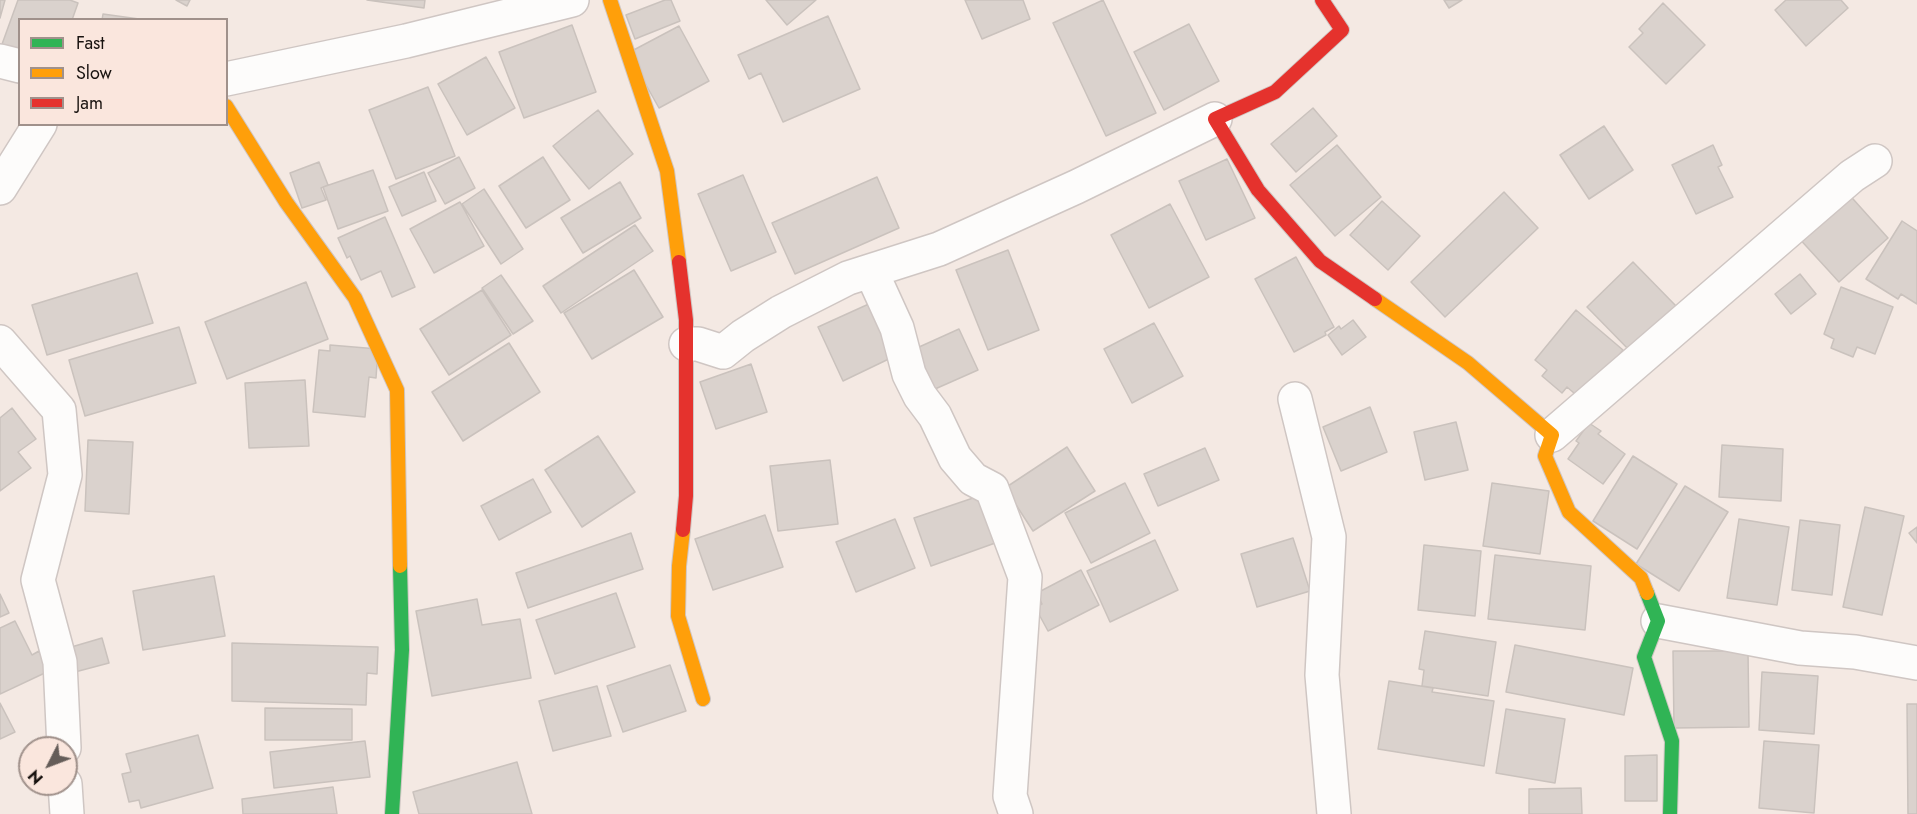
<!DOCTYPE html>
<style>
body{margin:0}
#map{position:relative;width:1917px;height:814px;overflow:hidden;background:#f4e9e3;font-family:Jost,sans-serif}
canvas{display:block}
.legend{position:absolute;left:18px;top:18px;width:210px;height:108px;box-sizing:border-box;background:#fae6dd;border:2px solid #a0918b;margin:0;padding:8px 10px;list-style:none;font-size:18px;color:#18120f}
.legend li{display:flex;align-items:center;gap:12px;height:30px}
.legend b{width:30px;border:2px solid #a0918b}
.north{position:absolute;left:18px;top:736px;width:60px;height:60px;box-sizing:border-box;background:#fae6dd;border:2px solid #a0918b;border-radius:50%;rotate:228deg;font-size:16px;font-weight:700;line-height:24px;text-align:center;color:#18120f}
.north::after{content:'';display:block;margin:auto;width:21px;height:27px;background:#655d59;clip-path:polygon(50% 0,100% 100%,50% 72%,0 100%)}
</style>
<div id="map">
<canvas width="1917" height="814"></canvas>
<ul class="legend">
<li><b style="height:8px;background:#30b455"></b>Fast</li>
<li><b style="height:8px;background:#ff9f0a"></b>Slow</li>
<li><b style="height:8px;background:#e5322d"></b>Jam</li>
</ul>
<div class="north">N</div>
</div>
<script>
const ctx = document.querySelector('canvas').getContext('2d');
ctx.lineJoin = 'round';
function paint(path, color) {
  ctx.fillStyle = color;
  ctx.fill(path, 'evenodd');
}
function stroke(path, color, width, dash) {
  ctx.strokeStyle = color;
  ctx.lineWidth = width;
  ctx.lineCap = dash ? 'butt' : 'round';
  ctx.setLineDash(dash || []);
  ctx.stroke(path);
}
const building = new Path2D(`
 M0,0h5l-5,18z
 M18,0h52l8,3 -6,17h-52v34l-19,-7z
 M176,0h14l-3,6z
 M367,0h58l-1,8z
 M665,0h6l9,21 -45,18 -9,-24z
 M766,0h50l-29,25z
 M965,0h58l7,19 -48,20z
 M1103,0l53,113 -50,23 -53,-113z
 M1444,0h18l-13,8z
 M1786,0h55l7,8 -42,38 -31,-36z
 M1663,3l42,42 -39,39 -37,-37 14,-14 -4,-4z
 M103,14l36,5 4,1h-41z
 M828,16l32,73 -77,33 -22,-49 -12,6 -11,-24z
 M1189,24l30,57 -55,29 -30,-58z
 M572,25l24,67 -72,26 -25,-66z
 M679,26l30,55 -50,27 -31,-55z
 M486,57l29,51 -48,27 -29,-51z
 M428,87l27,69 -59,23 -27,-69z
 M1313,108l24,28 -41,36 -25,-28z
 M598,110l35,44 -44,35 -36,-43z
 M1604,126l29,44 -44,29 -29,-44z
 M1337,145l44,52 -46,39 -45,-51z
 M1713,145l9,20 -4,2 15,30 -37,17 -24,-49z
 M459,157l16,31 -30,16 -17,-31z
 M543,157l27,43 -44,28 -27,-42z
 M1227,159l28,59 -49,22 -27,-59z
 M319,162l9,23 -7,3 5,12 -24,8 -12,-35z
 M373,170l15,41 -50,18 -15,-42z
 M424,172l12,29 -34,15 -13,-29z
 M743,175l33,77 -45,19 -33,-77z
 M877,177l22,51 -104,46 -23,-51z
 M620,182l21,36 -58,35 -22,-35z
 M484,189l39,60 -22,15 -39,-60z
 M1845,190l43,48 -49,44 -43,-47z
 M1504,192l34,36 -93,89 -34,-35z
 M1382,201l38,35 -32,34 -38,-35z
 M460,202l24,44 -50,27 -24,-44z
 M1170,204l39,73 -60,31 -38,-73z
 M385,217l30,70 -23,10 -11,-26 -20,9 -11,-24 -3,2 -9,-20z
 M1902,221l15,10v73l-16,-10 -3,5 -32,-20z
 M635,225l18,26 -92,62 -18,-27z
 M1008,250l31,80 -51,20 -32,-80z
 M1296,257l38,70 -9,5 1,3 -32,17 -39,-73z
 M1633,262l45,46 -45,46 -46,-47z
 M634,270l29,47 -71,42 -28,-46z
 M137,273l16,50 -106,32 -15,-50z
 M1800,274l16,20 -25,20 -16,-20z
 M501,275l32,46 -20,13 -31,-46z
 M306,282l22,57 -101,40 -22,-57z
 M1841,287l52,20 -18,47 -18,-7 -4,10 -22,-9 3,-9 -10,-5z
 M482,290l29,45 -62,40 -29,-46z
 M871,303l24,53 -52,25 -25,-54z
 M1576,310l47,40 -41,50 -15,-13 -5,6 -20,-17 5,-6 -12,-10z
 M1353,320l13,17 -24,18 -14,-20 11,-9 2,3z
 M1154,323l29,53 -51,27 -28,-54z
 M179,327l17,56 -111,33 -16,-56z
 M959,329l19,41 -52,23 -18,-41z
 M509,343l31,49 -77,49 -31,-49z
 M330,345l48,4 -2,29 -7,-1 -4,40 -52,-5 6,-62 11,1z
 M751,364l16,48 -51,17 -16,-47z
 M305,380l4,66 -60,2 -4,-65z
 M1370,407l17,45 -46,19 -18,-44z
 M12,408l24,31 -18,13 13,16 -31,23v-73z
 M1456,422l12,48 -43,10 -11,-48z
 M1589,423l12,8 -3,3 27,20 -22,30 -35,-25 11,-16 -3,-2z
 M598,436l37,56 -53,35 -37,-57z
 M88,440l45,2 -4,72 -44,-3z
 M1722,445l61,4 -2,52 -62,-4z
 M1067,447l28,44 -62,40 -28,-43z
 M1205,448l14,32 -61,26 -14,-32z
 M1633,456l44,28 -40,65 -44,-28z
 M830,460l8,64 -60,7 -8,-65z
 M533,479l18,33 -52,28 -18,-34z
 M1125,483l25,50 -59,30 -26,-50z
 M1492,483l57,8 -9,63 -57,-8z
 M1685,486l43,26 -49,79 -43,-27z
 M982,495l16,47 -67,24 -17,-48z
 M1865,507l39,9 -22,99 -39,-8z
 M765,515l18,52 -70,23 -18,-51z
 M895,519l20,49 -59,24 -20,-50z
 M1739,519l50,8 -12,78 -50,-7z
 M1800,520l40,5 -8,70 -40,-5z
 M1917,527v16l-8,-10z
 M631,533l12,36 -115,39 -12,-35z
 M1293,538l17,53 -53,16 -16,-53z
 M1155,540l23,50 -68,32 -23,-51z
 M1424,545l57,6 -6,65 -57,-6z
 M1495,555l96,11 -6,64 -97,-11z
 M1081,570l18,35 -51,26 -13,-24 7,-3 -5,-11z
 M214,576l11,60 -82,14 -10,-59z
 M616,593l19,54 -80,27 -19,-54z
 M0,594l9,19 -9,4z
 M477,599l5,26 38,-6 11,59 -99,18 -16,-85z
 M15,621l17,34 7,-4 10,20 -49,23v-66z
 M1425,631l71,11 -8,54 -66,-10 2,-16 -5,-1z
 M102,638l7,25 -34,9 -7,-24z
 M232,643l146,4 -1,27 -10,-1 -1,32 -134,-4z
 M1515,645l118,23 -9,47 -118,-23z
 M1673,651h75l1,76 -75,1z
 M670,665l16,46 -63,21 -16,-46z
 M1762,672l56,4 -4,58 -55,-4z
 M1389,681l44,7 -1,4 62,9 -10,65 -106,-17z
 M597,686l14,50 -58,15 -14,-50z
 M0,703l15,29 -15,7z
 M1907,704h10v110h-9z
 M265,708l87,1v31h-87z
 M1506,709l59,10 -10,64 -59,-10z
 M198,735l15,53 -72,20 -2,-8 -10,2 -7,-28 9,-2 -5,-18z
 M365,741l5,36 -96,11 -4,-36z
 M1764,741l55,4 -5,68 -55,-5z
 M1657,755v46h-32v-45z
 M517,762l15,52h-113l-6,-22z
 M333,787l4,27h-94l-1,-15z
 M1581,788l1,26h-53v-25z`);
paint(building, '#dad2cd');
stroke(building, '#cac2bd', 1.5);
const street = new Path2D(`
 M0,61l20,5
 M226,79l180,-38 166,-41
 M0,188l40,-64
 M871,271l26,57 12,46 11,22 15,20 20,42 18,21 19,10 33,88 -15,219 6,18
 M0,342l59,68 6,65 -27,105 22,82 4,86
 M686,344h12l25,8 20,-16 38,-24 67,-34 91,-29 137,-62 139,-68
 M1295,399l34,138 -7,138 12,139
 M1552,435l300,-259 23,-15
 M1658,621l142,27 55,4 62,11
 M65,784l2,30`);
const fast = new Path2D(`
 M1647,593l11,28 -14,36 28,84 -2,73
 M392,814l10,-164 -2,-84`);
const slow = new Path2D(`
 M610,0l57,171 12,91
 M226,106l60,96 69,96 42,92 3,176
 M1375,299l93,64 84,72 -7,21 24,56 72,66 6,15
 M683,530l-4,36 -1,50 25,83`);
const jam = new Path2D(`
 M1322,0l20,30 -67,62 -60,27 43,71 62,71 55,38
 M679,262l7,58v176l-3,34`);
stroke(street, '#cfc6c3', 36);
stroke(fast, '#cfc6c3', 16);
stroke(slow, '#cfc6c3', 16);
stroke(jam, '#cfc6c3', 16);
stroke(street, '#fdfcfb', 33);
stroke(fast, '#30b455', 14);
stroke(slow, '#ff9f0a', 14);
stroke(jam, '#e5322d', 14);
</script>
